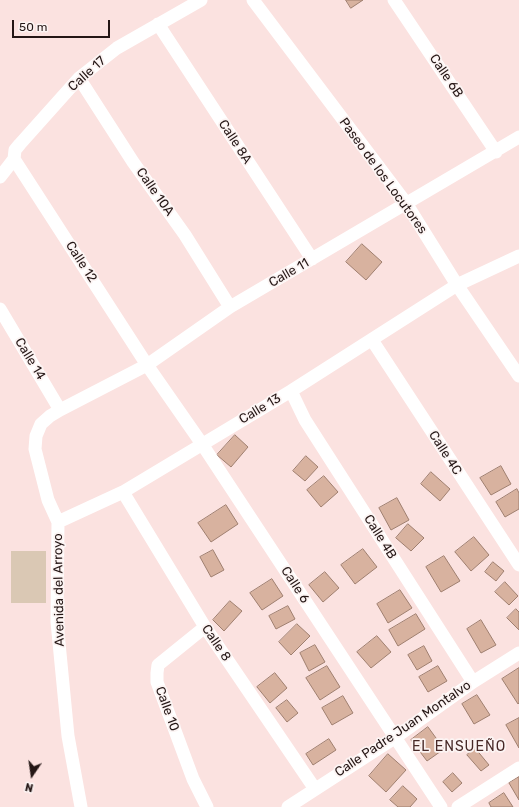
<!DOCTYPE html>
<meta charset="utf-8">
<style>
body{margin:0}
#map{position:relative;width:519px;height:807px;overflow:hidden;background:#fbe2e0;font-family:Rubik,sans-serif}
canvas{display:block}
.north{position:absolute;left:12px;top:755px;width:40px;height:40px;-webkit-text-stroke:3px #fcf4f3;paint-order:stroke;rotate:193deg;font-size:11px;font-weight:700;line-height:16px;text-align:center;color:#241615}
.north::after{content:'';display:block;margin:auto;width:14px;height:18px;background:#241615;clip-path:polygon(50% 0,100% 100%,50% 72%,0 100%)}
.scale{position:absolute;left:12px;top:20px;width:98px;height:18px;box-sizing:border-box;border:2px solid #241615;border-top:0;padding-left:5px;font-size:12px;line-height:14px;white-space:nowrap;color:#241615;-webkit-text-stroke:3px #fcf4f3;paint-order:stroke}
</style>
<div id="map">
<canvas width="519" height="807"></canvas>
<div class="north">N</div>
<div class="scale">50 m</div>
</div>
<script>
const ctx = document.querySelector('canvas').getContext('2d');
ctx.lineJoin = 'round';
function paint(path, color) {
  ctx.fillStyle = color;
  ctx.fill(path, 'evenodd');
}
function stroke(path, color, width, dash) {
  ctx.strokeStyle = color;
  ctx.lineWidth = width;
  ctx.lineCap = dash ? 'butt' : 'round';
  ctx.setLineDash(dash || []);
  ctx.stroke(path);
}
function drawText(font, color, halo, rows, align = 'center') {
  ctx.font = font + ' Rubik,sans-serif';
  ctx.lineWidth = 3.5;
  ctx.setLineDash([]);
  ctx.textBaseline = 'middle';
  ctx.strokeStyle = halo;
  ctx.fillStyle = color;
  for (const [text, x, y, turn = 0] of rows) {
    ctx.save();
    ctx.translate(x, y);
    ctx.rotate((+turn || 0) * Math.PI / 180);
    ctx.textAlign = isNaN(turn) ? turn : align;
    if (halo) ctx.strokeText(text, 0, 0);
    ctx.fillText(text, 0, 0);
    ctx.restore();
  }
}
paint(new Path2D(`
 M11,551h35v52h-35z`), '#dac8b4');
const building = new Path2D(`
 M346,0h17l-12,8z
 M362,244l20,18 -16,18 -20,-18z
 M235,435l13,12 -17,20 -14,-12z
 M306,456l12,11 -13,14 -12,-10z
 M501,466l10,18 -20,11 -11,-17z
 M431,472l19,17 -10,12 -19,-17z
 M324,476l14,16 -17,15 -14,-17z
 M517,489l2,4v16l-14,8 -9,-15z
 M397,498l12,22 -18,10 -12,-22z
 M226,505l12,19 -27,18 -13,-19z
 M408,524l16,14 -13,13 -15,-13z
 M474,537l15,18 -18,16 -16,-19z
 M363,549l14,18 -22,17 -14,-19z
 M213,550l11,20 -13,7 -11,-20z
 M444,556l16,25 -19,11 -15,-25z
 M493,562l11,9 -8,10 -11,-9z
 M325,572l14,16 -16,14 -14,-17z
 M272,579l11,17 -21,14 -12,-17z
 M505,582l13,14 -9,9 -14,-13z
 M400,590l12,18 -24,15 -11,-19z
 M230,601l12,10 -18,20 -11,-11z
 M288,606l7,13 -19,10 -7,-13z
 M516,609l3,3v18l-12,-12z
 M416,614l9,15 -27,17 -9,-16z
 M481,620l15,25 -15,8 -14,-24z
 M297,624l13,12 -19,19 -12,-13z
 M377,636l14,16 -20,16 -14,-16z
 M315,645l10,17 -16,9 -9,-18z
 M424,646l8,15 -15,9 -9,-15z
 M327,666l13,21 -20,13 -14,-22z
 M438,666l9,15 -19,11 -9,-15z
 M519,668v35l-1,1 -16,-25z
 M275,673l12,15 -17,15 -13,-16z
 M477,695l13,20 -16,9 -12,-20z
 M343,696l10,17 -21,12 -10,-17z
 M287,700l11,13 -11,9 -11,-14z
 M519,718v30l-13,-23z
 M428,727l16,22 -17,12 -16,-21z
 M329,739l7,11 -23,15 -7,-11z
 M475,748l14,17 -8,6 -14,-16z
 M388,754l18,16 -20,22 -17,-16z
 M453,773l9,10 -10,9 -9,-10z
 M519,777v23l-10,-17z
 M403,786l14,13 -7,8h-12l-8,-7z
 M504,793l9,14h-22l-2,-4z`);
paint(building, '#d8b29f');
stroke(building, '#9f7f6f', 1);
stroke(new Path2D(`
 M253,0l153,203 51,82 62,91
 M394,0l102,152
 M158,24l154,235
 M79,78l54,84 52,73 45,72
 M14,159l133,206 55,79 239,363
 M0,177l14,-18 1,-9 5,-6 59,-66 38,-30 84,-48
 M0,309l60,101
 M372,340l147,225
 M291,391l14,29 168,262
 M123,492l82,135 110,162
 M58,522l65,-30 168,-101 166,-106 62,-29
 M205,627l-47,38 -1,8v9l36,97 14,28
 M81,807l-13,-71 -11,-114 1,-100 -10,-22 -13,-51 1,-13 5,-12 9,-8 10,-6 87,-45 83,-58 289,-170
 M288,807l108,-70 77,-55 46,-29
 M458,807l61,-39`), '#fff', 13);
drawText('13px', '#241615', '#fcf4f3', [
 ["Calle 17",87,74,-42],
 ["Calle 6B",446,76,56],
 ["Calle 8A",235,142,57],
 ["Paseo de los Locutores",383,176,54],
 ["Calle 10A",155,192,55],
 ["Calle 12",81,262,57],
 ["Calle 11",289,273,-30],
 ["Calle 14",30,359,59],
 ["Calle 13",260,409,-31],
 ["Calle 4C",445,453,57],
 ["Calle 4B",380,537,58],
 ["Calle 6",295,585,57],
 ["Avenida del Arroyo",59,590,-91],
 ["Calle 8",216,643,56],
 ["Calle 10",167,709,70],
 ["Calle Padre Juan Montalvo",403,729,-34]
]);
ctx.letterSpacing = '1px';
drawText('14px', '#472826', '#fcf4f3', [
 ["EL ENSUEÑO",459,747]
]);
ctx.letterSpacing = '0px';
</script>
